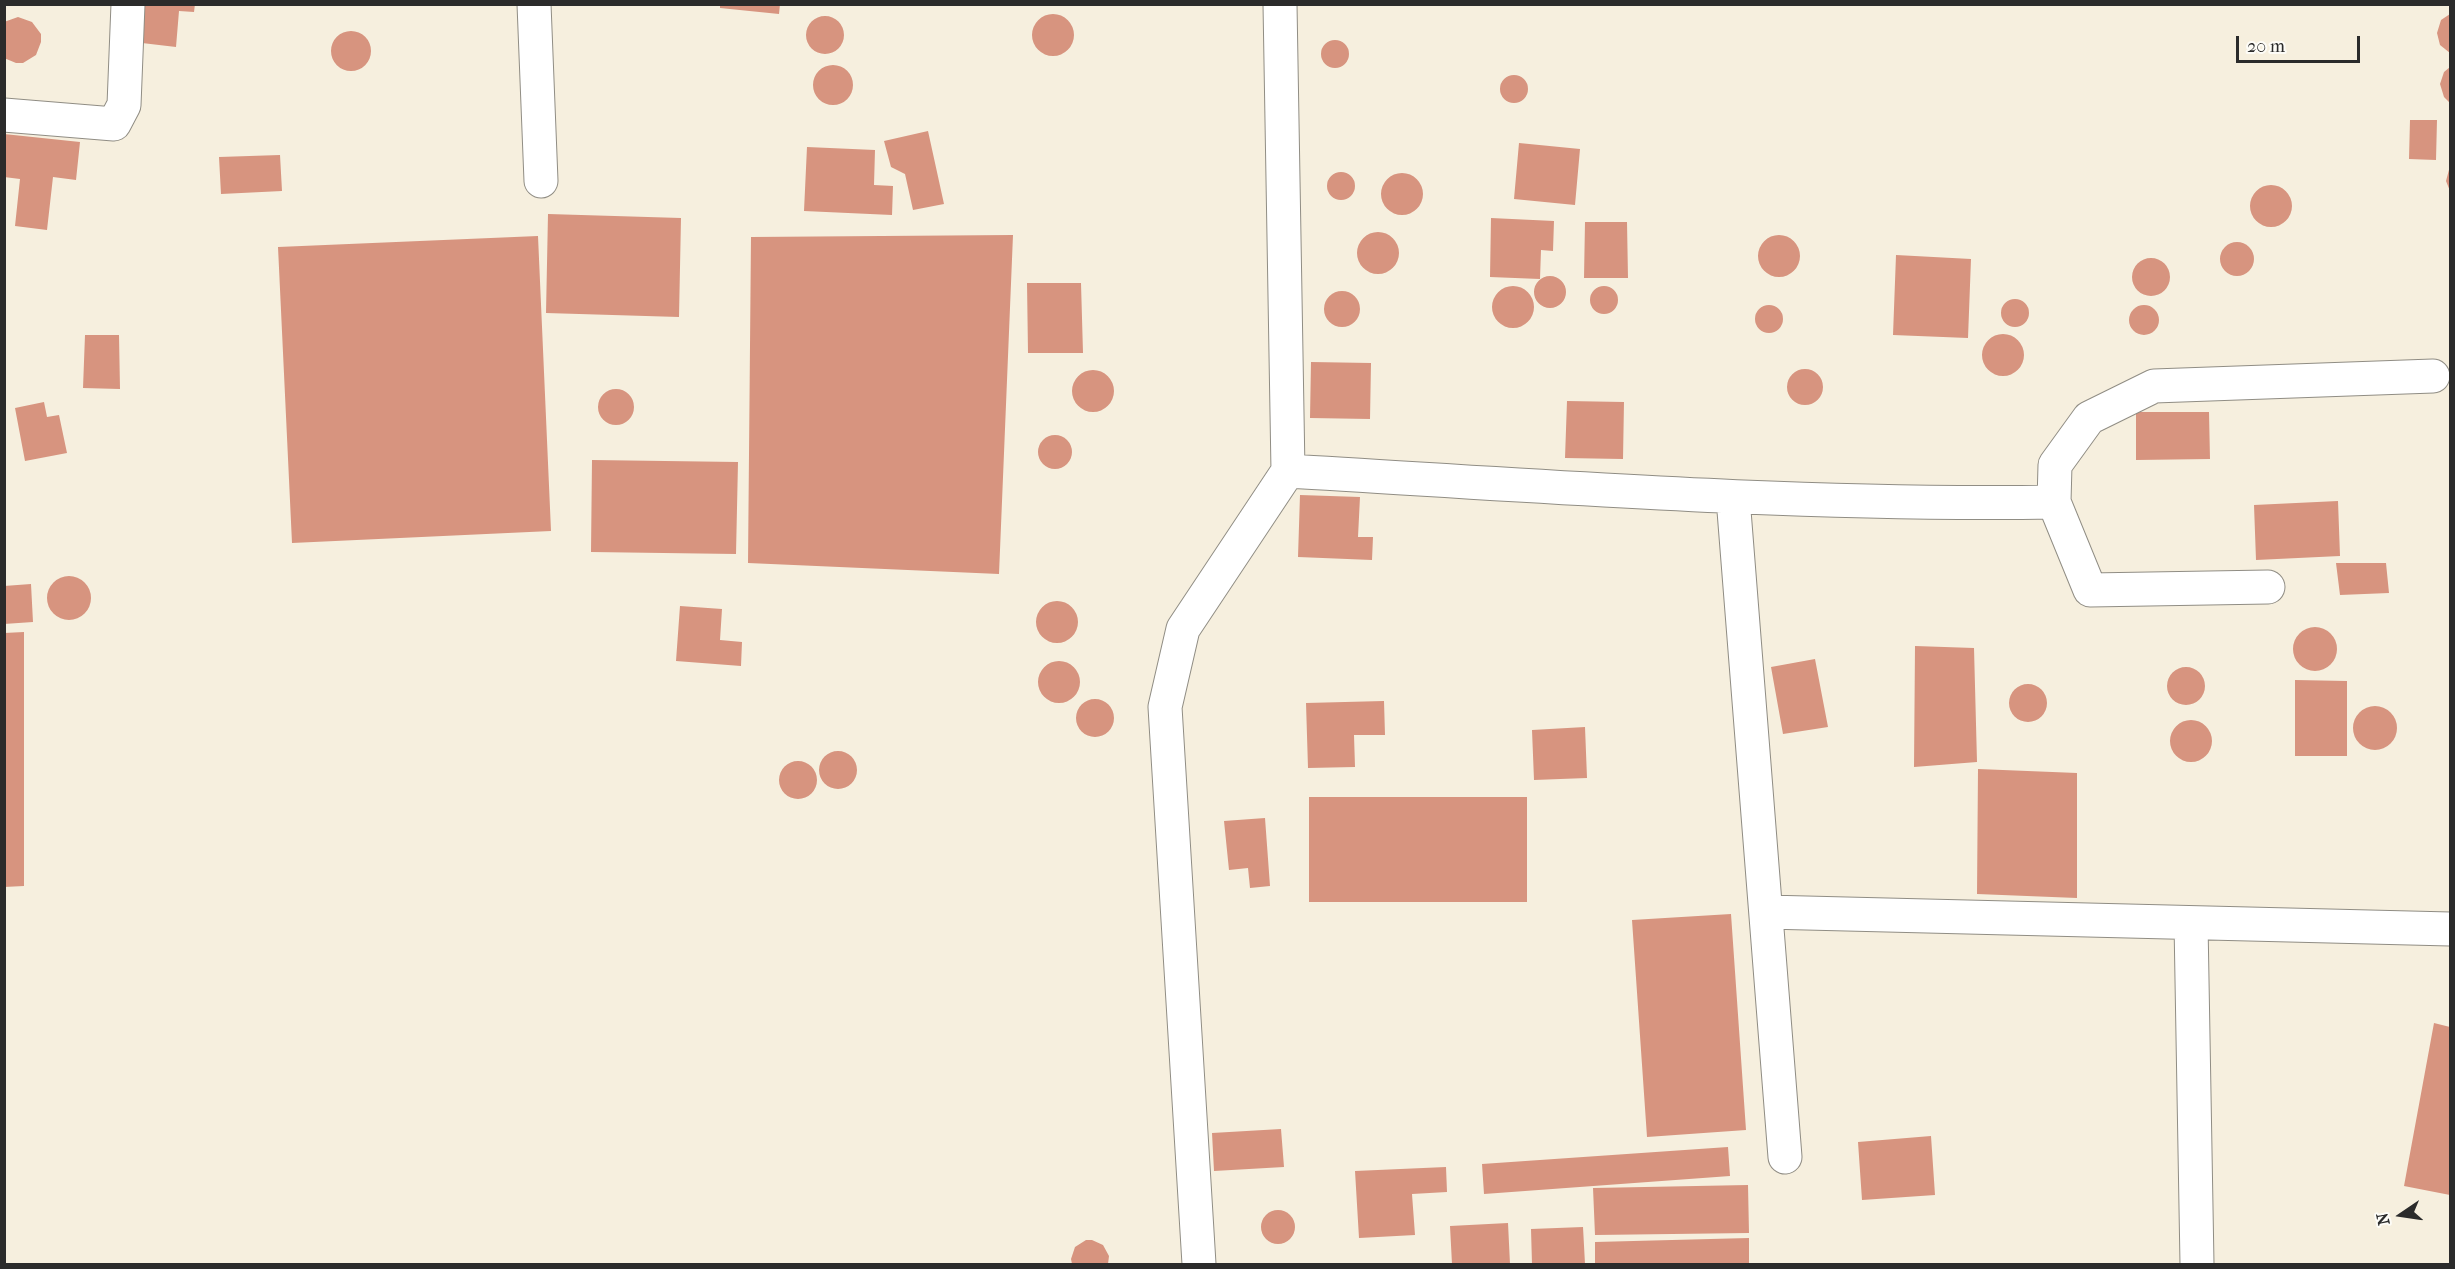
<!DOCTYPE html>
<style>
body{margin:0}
#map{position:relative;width:2455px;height:1269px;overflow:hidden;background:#f6efde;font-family:"IM FELL French Canon",serif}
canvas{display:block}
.frame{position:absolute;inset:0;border:6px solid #2b2b2b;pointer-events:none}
.north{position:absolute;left:2371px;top:1185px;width:60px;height:60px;-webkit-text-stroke:4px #fdfcf7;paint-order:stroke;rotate:257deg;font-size:16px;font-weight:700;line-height:24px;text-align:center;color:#2b2b2b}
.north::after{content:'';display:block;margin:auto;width:21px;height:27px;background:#2b2b2b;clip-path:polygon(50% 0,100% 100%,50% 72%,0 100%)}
.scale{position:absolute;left:2236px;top:36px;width:124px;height:27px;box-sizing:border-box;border:3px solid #2b2b2b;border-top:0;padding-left:8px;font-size:18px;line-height:21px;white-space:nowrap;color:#2b2b2b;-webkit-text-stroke:4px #fdfcf7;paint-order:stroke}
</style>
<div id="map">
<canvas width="2455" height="1269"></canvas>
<div class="frame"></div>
<div class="north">N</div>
<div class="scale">20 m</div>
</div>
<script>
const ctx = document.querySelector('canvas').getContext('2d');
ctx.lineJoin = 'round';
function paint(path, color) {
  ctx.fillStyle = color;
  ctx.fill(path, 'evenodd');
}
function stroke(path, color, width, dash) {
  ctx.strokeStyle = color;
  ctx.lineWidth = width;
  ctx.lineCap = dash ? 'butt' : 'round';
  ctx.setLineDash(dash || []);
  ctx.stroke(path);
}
paint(new Path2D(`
 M145,4h50l-1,8 -15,-1 -3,36 -34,-4z
 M720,4h60l-1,10 -59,-6z
 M1032 35a21 21 0 1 1 42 0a21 21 0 1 1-42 0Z
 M2450,14v39l-10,-8 -3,-12 4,-13z
 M806 35a19 19 0 1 1 38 0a19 19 0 1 1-38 0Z
 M18,17l14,5 9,12v8l-5,13 -13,8h-7l-12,-5v-36z
 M331 51a20 20 0 1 1 40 0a20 20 0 1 1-40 0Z
 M1321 54a14 14 0 1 1 28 0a14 14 0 1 1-28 0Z
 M813 85a20 20 0 1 1 40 0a20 20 0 1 1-40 0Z
 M2450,67v36l-6,-6 -4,-13 4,-12z
 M1500 89a14 14 0 1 1 28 0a14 14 0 1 1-28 0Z
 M2410,120h27l-1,40 -27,-1z
 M928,131l16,73 -31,6 -8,-36 -14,-7 -7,-26z
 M4,134l76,8 -4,38 -23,-3 -6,53 -32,-4 5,-47 -16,-2z
 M1519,143l61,6 -5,56 -61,-6z
 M807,147l68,3 -1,35 19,1 -1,29 -88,-4z
 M280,155l2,36 -61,3 -2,-37z
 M2450,166v25l-4,-10z
 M1327 186a14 14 0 1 1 28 0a14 14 0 1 1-28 0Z
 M1381 194a21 21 0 1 1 42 0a21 21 0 1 1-42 0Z
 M2250 206a21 21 0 1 1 42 0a21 21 0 1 1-42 0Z
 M548,214l133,4 -2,99 -133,-4z
 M1491,218l63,3 -1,30 -12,-1 -1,29 -50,-2z
 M1585,222h42l1,56h-44z
 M1357 253a21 21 0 1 1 42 0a21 21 0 1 1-42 0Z
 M1013,235l-14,339 -251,-11 3,-326z
 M1758 256a21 21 0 1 1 42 0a21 21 0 1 1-42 0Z
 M538,236l13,295 -259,12 -14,-296z
 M2220 259a17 17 0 1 1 34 0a17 17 0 1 1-34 0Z
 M1896,255l75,4 -3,79 -75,-3z
 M2132 277a19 19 0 1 1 38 0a19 19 0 1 1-38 0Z
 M1534 292a16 16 0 1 1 32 0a16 16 0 1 1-32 0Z
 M1027,283h54l2,70h-55z
 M1590 300a14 14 0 1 1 28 0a14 14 0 1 1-28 0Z
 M1492 307a21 21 0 1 1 42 0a21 21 0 1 1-42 0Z
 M1324 309a18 18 0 1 1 36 0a18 18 0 1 1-36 0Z
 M2001 313a14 14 0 1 1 28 0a14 14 0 1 1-28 0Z
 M1755 319a14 14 0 1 1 28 0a14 14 0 1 1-28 0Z
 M2129 320a15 15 0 1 1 30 0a15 15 0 1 1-30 0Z
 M1982 355a21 21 0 1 1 42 0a21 21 0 1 1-42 0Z
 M85,335h34l1,54 -37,-1z
 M1311,362l60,1 -1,56 -60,-1z
 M1787 387a18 18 0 1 1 36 0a18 18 0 1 1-36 0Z
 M1072 391a21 21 0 1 1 42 0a21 21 0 1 1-42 0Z
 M598 407a18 18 0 1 1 36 0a18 18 0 1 1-36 0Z
 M1567,401l57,1 -1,57 -58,-1z
 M44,402l3,15 12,-2 8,38 -42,8 -10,-53z
 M2136,412h73l1,47 -74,1z
 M1038 452a17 17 0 1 1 34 0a17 17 0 1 1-34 0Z
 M592,460l146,2 -2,92 -145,-2z
 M1300,495l60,2 -2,40h15l-1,23 -74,-3z
 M2338,501l2,55 -84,4 -2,-55z
 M2336,563h50l3,30 -49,2z
 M47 598a22 22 0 1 1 44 0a22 22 0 1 1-44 0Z
 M31,584l2,38 -29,2v-38z
 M1036 622a21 21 0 1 1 42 0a21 21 0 1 1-42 0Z
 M680,606l42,3 -2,31 22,2 -1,24 -65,-5z
 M2293 649a22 22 0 1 1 44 0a22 22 0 1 1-44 0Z
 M24,632v254l-20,1v-254z
 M1915,646l59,2 3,114 -63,5z
 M1815,659l13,68 -45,7 -12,-67z
 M1038 682a21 21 0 1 1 42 0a21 21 0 1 1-42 0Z
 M2167 686a19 19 0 1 1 38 0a19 19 0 1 1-38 0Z
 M2295,680l52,1v75h-52z
 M2009 703a19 19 0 1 1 38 0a19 19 0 1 1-38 0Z
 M1076 718a19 19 0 1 1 38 0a19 19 0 1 1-38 0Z
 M1384,701l1,34h-31l1,32 -47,1 -2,-65z
 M2353 728a22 22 0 1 1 44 0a22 22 0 1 1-44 0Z
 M2170 741a21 21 0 1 1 42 0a21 21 0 1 1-42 0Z
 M1585,727l2,51 -53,2 -2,-50z
 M819 770a19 19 0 1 1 38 0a19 19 0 1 1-38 0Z
 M779 780a19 19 0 1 1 38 0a19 19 0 1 1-38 0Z
 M1978,769l99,4v125l-100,-4z
 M1309,797h218v105h-218z
 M1265,818l5,68 -20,2 -2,-20 -19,2 -5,-49z
 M1731,914l15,216 -99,7 -15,-217z
 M2434,1023l16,4v168l-46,-9z
 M1281,1129l3,38 -70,4 -2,-38z
 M1931,1136l4,59 -73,5 -4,-58z
 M1728,1147l2,29 -246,18 -2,-30z
 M1446,1167l1,25 -35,2 3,41 -56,3 -4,-67z
 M1748,1185l1,48 -154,2 -2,-47z
 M1261 1227a17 17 0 1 1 34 0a17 17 0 1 1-34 0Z
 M1508,1223l2,41h-58l-2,-38z
 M1583,1227l2,37h-53l-1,-35z
 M1749,1238v26h-154v-22z
 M1086,1240h6l11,5 6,11 -1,8h-36l-1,-5 4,-12z`), '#d7947f');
const minor = new Path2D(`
 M534,4l7,177
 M4,115l110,9 10,-19 4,-101
 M1288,471c255,15 510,35 766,31l1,-37 34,-47 65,-32 279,-10
 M1733,498l52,659
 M2054,502l36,88 178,-3
 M1766,912l684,17
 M2191,923l6,341
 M1199,1264l-34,-557 18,-78 105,-158 -8,-467`);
stroke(minor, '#908d84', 35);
stroke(minor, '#fff', 33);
</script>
